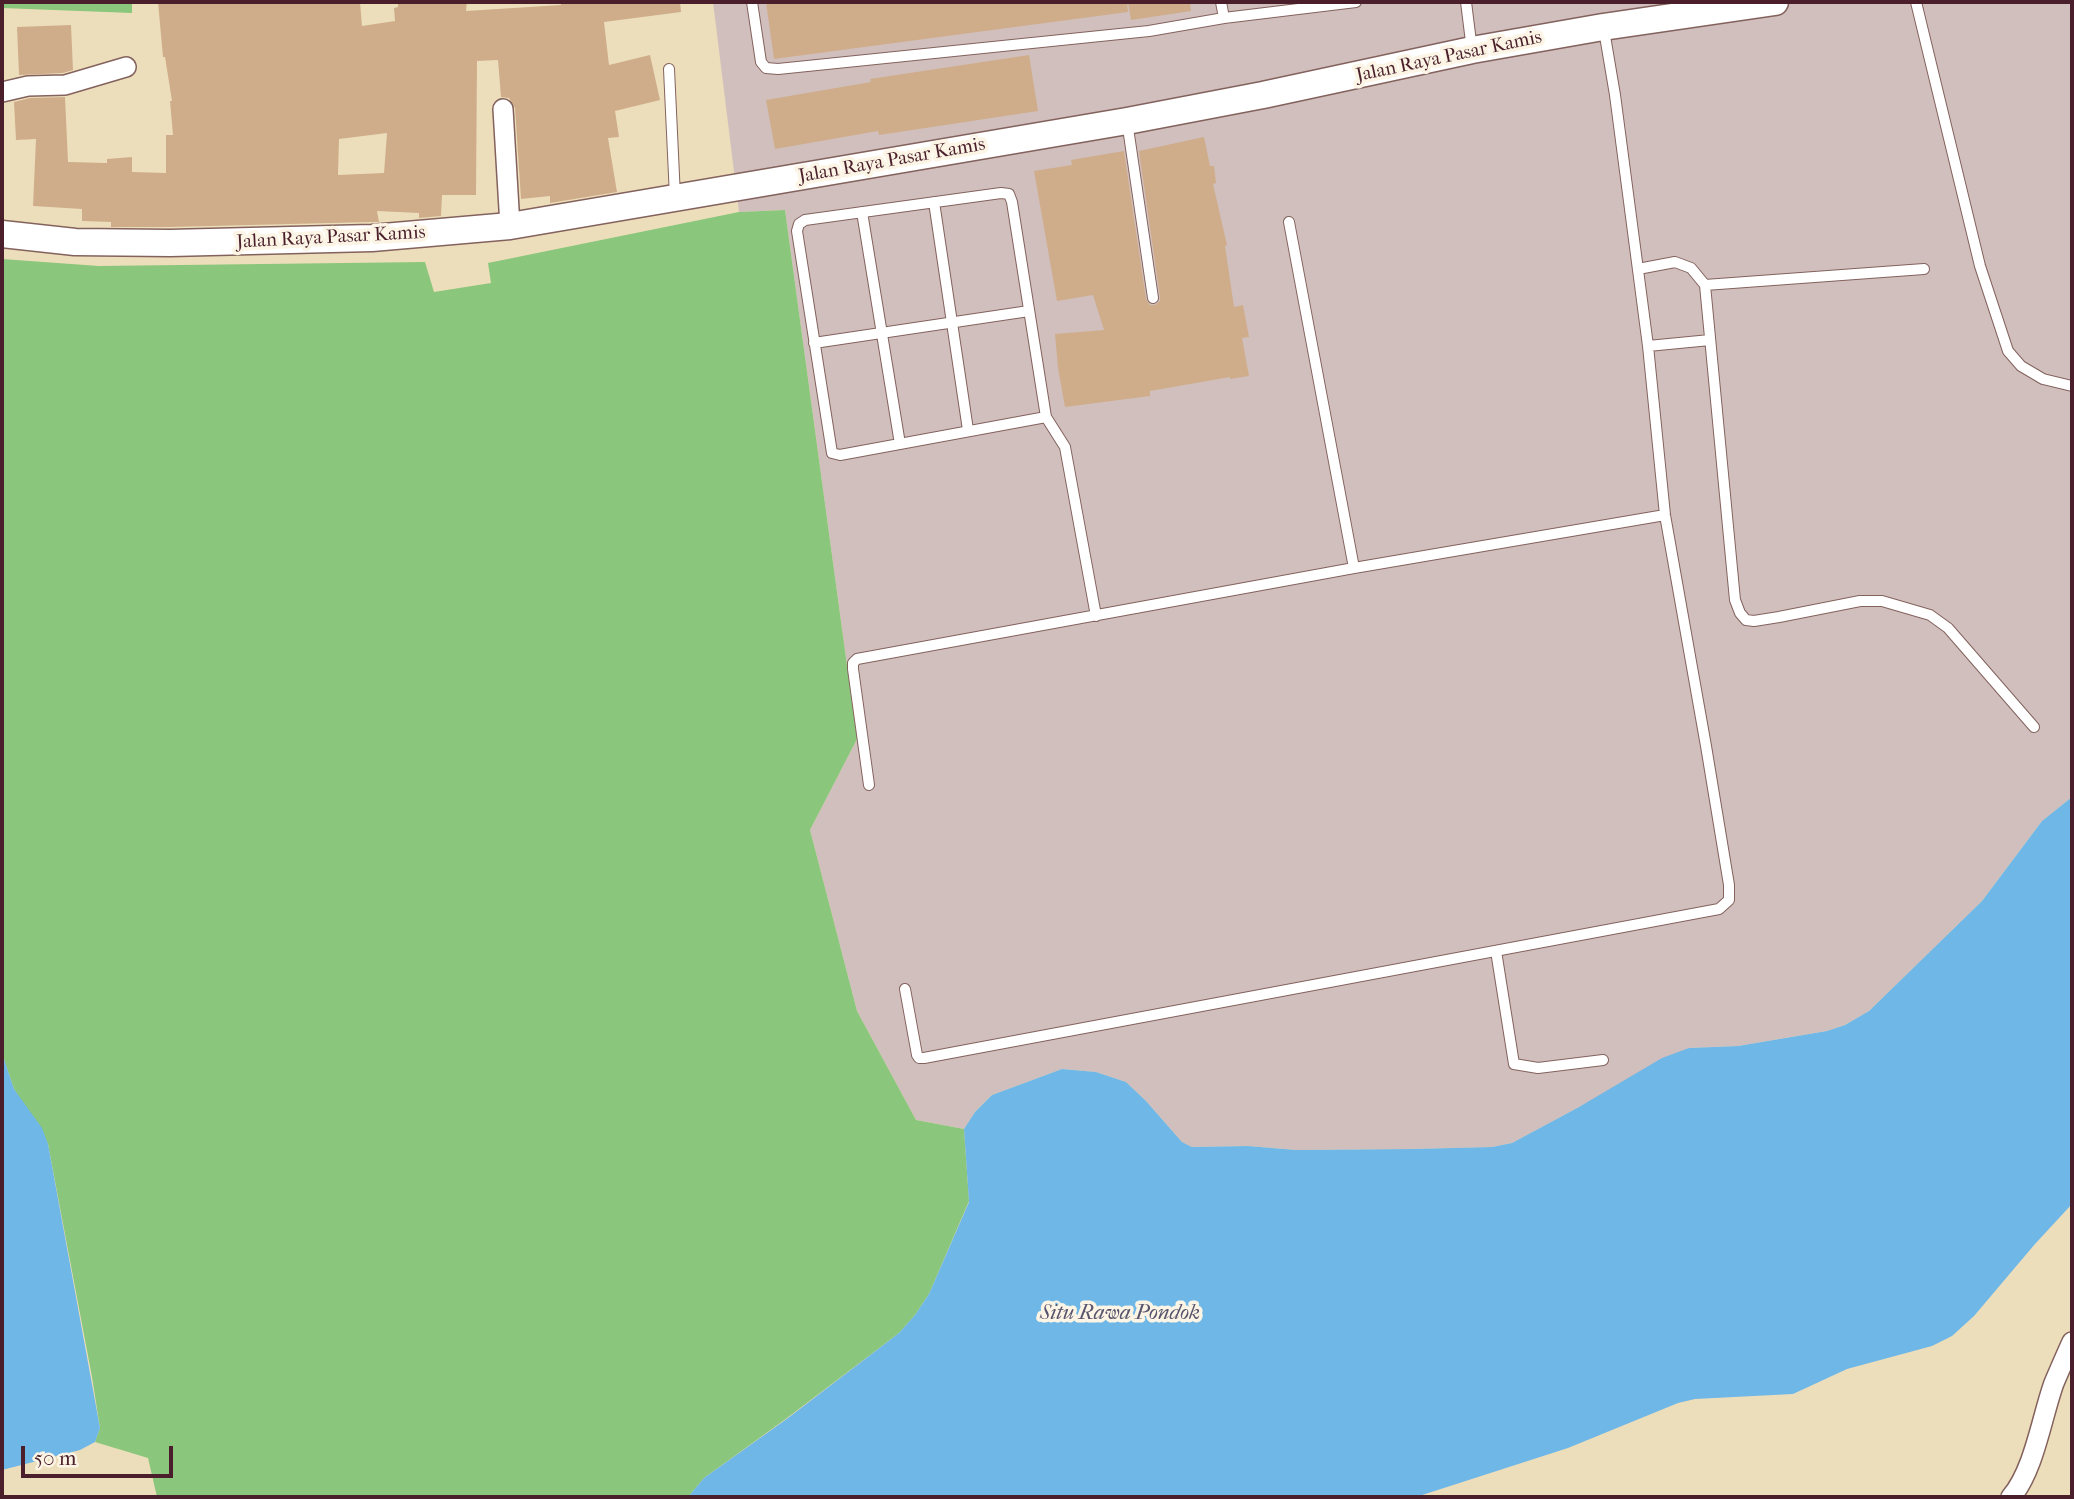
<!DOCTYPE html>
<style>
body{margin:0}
#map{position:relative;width:2074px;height:1499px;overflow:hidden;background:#eddebb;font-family:"IM FELL French Canon",serif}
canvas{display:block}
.frame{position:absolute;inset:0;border:4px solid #4a1f2b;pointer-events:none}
.scale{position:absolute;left:21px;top:1446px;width:152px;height:32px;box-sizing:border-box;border:4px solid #4a1f2b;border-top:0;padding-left:9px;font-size:21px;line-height:24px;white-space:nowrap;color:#4a1f2b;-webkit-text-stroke:5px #fcf5e5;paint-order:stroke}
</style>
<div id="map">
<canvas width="2074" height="1499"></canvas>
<div class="frame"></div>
<div class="scale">50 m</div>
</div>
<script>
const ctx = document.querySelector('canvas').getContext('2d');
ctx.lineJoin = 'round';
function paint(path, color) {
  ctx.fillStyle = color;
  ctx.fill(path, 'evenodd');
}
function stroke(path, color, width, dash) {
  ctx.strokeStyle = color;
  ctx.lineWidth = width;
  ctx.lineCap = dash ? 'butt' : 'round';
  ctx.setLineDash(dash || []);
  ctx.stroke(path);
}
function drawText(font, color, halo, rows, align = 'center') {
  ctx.font = font + ' "IM FELL French Canon",serif';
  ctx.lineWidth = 7;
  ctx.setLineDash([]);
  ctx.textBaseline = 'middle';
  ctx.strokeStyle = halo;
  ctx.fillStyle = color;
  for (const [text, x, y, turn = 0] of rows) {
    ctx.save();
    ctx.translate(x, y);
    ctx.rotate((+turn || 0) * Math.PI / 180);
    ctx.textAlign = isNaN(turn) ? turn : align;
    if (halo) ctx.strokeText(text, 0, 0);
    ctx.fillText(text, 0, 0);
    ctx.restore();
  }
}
paint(new Path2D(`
 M713,2h1359v795l-30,24 -60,80 -113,110 -24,14 -18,6 -89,15 -49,2 -177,95 -20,4 -79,2 -117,1 -48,-4 -56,1 -10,-5 -36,-41 -20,-19 -30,-10 -34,-3 -70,26 -17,17 -11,17 -48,-9 -59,-109 -47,-181 47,-91 -72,-529 -46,2z`), '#d1bfbd');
paint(new Path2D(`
 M2,2h130v11l-130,-5z
 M785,210l72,529 -47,91 47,181 59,109 48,9 5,72 -40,93 -14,21 -16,18 -112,85 -83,60 -16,19h-531l-9,-39 -53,-16 5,-14 -8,-51 -44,-233 -34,-55 -12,-36v-794l97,7 326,-4 9,30 57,-9 -3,-20 251,-51z`), '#8ac67b');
paint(new Path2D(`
 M2072,797v407l-37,40 -61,72 -22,20 -20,10 -85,23 -54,25 -98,5 -17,4 -110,45 -152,49h-728l16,-19 84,-60 111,-85 16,-18 14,-21 40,-92 -5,-73 11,-17 17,-17 70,-26 34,3 30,10 20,19 36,41 10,5 56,-1 48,4 117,-1 79,-2 20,-4 67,-36 83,-49 27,-10 49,-2 89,-15 18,-6 24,-14 113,-110 60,-80z
 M2,1053l12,36 28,39 6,16 52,284 -5,14 -15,8 -78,20z`), '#6fb7e7');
paint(new Path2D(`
 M158,2h202l2,24 33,-5 -1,-13 4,-1v-5h69l-1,9 95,-6v-3h119l1,10 -77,10 5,43 41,-10 10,45 -45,11 4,26 -11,1 9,54 -67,11v-7l-29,3 -6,-91 -6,-10 -8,-1 -3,-37 -21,1 -1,134h-34l-1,21 -22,2v-5l-42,-2 2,11h-8l-201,5h-59v-5l-29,-1v-12l-49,-3 3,-67 -20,1 -2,-38 16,-4 35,-1 3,65 39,1v-4l25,-2v15l34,1v-38h7l-3,-34h2l-7,-44h-2zM387,133l-3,40 -46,2 1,-36z
 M766,2h361l1,10 -354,47z
 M1128,2h62l1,9 -60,9z
 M71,25l2,45 -10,3 -44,2 -2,-48z
 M1029,55l9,56 -159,24 -1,-4 -103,18 -9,-49 105,-18 -1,-3z
 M1204,137l6,29h4l2,17 -3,1 14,61 -2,1 9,61 9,-2 6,32 -7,1 7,38 -19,3v-2l-80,14v5l-85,11 -7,-39 -3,-34 49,-4 -11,-35 -36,6 -23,-130 38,-6 -1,-5 53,-9 22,148 4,6h5l5,-4v-4l-21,-146z`), '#cfad8a');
const lane = new Path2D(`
 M752,2l9,60 5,6 12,1 371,-38 75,-13 132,-16
 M1221,2l3,16
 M1466,2l6,48
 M1916,2l64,264 28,85 13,15 22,13 29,7
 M669,69l6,128
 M1127,121l26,177
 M934,202l34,228
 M862,212l38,232
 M1289,222l65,346
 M1638,269l37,-7 16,6 14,17 30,315 5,13 6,7 8,1 25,-4 81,-16h22l48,14 18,13 86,99
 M1705,285l219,-16
 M814,343l215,-32
 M1648,346l62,-6
 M1046,417l-206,38 -8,-2 -35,-222 2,-7 6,-4 196,-27 8,1 3,8 34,215 19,30 31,169
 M869,785l-16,-116v-6l4,-4 497,-91 311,-53
 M1496,951l18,113 24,4 65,-8
 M905,989l12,66 2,3h5l795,-149 10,-9v-15l-23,-139 -41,-231 -17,-169 -33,-251 -11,-65`);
const street = new Path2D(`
 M2,92l26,-6 37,-1 61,-18
 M503,109l7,117
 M2011,1497c23,-26 31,-81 43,-114 6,-14 12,-28 18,-41`);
const secondary = new Path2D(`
 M2,234l73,8 95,1 202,-5 138,-12 617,-105 136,-26 209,-45 131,-23 172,-25`);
stroke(lane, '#83625d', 12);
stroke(street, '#83625d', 22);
stroke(secondary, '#83625d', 29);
stroke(lane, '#fff', 10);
stroke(street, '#fff', 19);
stroke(secondary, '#fff', 26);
drawText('19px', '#4a1f2b', '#fcf5e5', [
 ["Jalan Raya Pasar Kamis",1449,57,-12],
 ["Jalan Raya Pasar Kamis",892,161,-10],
 ["Jalan Raya Pasar Kamis",331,238,-3]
]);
drawText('italic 21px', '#57546d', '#fcf5e5', [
 ["Situ Rawa Pondok",1120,1314]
]);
</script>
